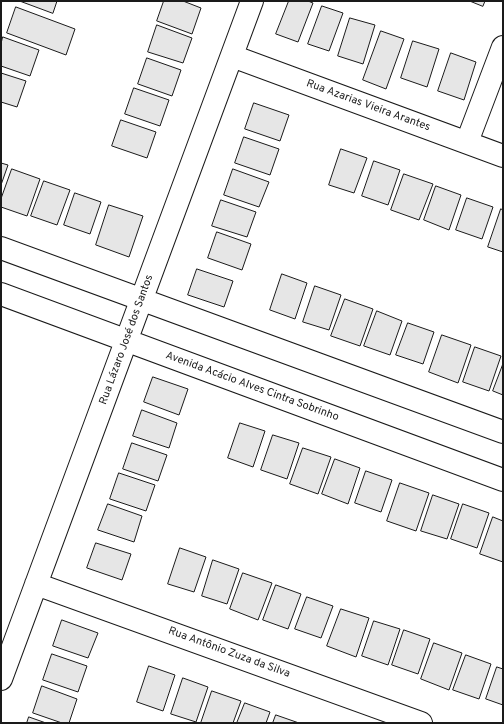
<!DOCTYPE html>
<meta charset="utf-8">
<style>
body{margin:0}
#map{position:relative;width:504px;height:724px;overflow:hidden;background:#fff;font-family:Overpass,sans-serif}
canvas{display:block}
.frame{position:absolute;inset:0;border:2px solid #1a1a1a;pointer-events:none}
</style>
<div id="map">
<canvas width="504" height="724"></canvas>
<div class="frame"></div>
</div>
<script>
const ctx = document.querySelector('canvas').getContext('2d');
ctx.lineJoin = 'round';
function paint(path, color) {
  ctx.fillStyle = color;
  ctx.fill(path, 'evenodd');
}
function stroke(path, color, width, dash) {
  ctx.strokeStyle = color;
  ctx.lineWidth = width;
  ctx.lineCap = dash ? 'butt' : 'round';
  ctx.setLineDash(dash || []);
  ctx.stroke(path);
}
function drawText(font, color, halo, rows, align = 'center') {
  ctx.font = font + ' Overpass,sans-serif';
  ctx.lineWidth = 3;
  ctx.setLineDash([]);
  ctx.textBaseline = 'middle';
  ctx.strokeStyle = halo;
  ctx.fillStyle = color;
  for (const [text, x, y, turn = 0] of rows) {
    ctx.save();
    ctx.translate(x, y);
    ctx.rotate((+turn || 0) * Math.PI / 180);
    ctx.textAlign = isNaN(turn) ? turn : align;
    if (halo) ctx.strokeText(text, 0, 0);
    ctx.fillText(text, 0, 0);
    ctx.restore();
  }
}
const building = new Path2D(`
 M20,1h37l-4,12z
 M164,1h19l18,7 -9,26 -35,-13z
 M289,1h19l5,2 -15,39 -22,-8z
 M470,1h15l-2,5z
 M322,6l21,7 -14,38 -21,-7z
 M16,7l59,22 -9,26 -59,-22z
 M350,18l25,7 -12,39 -25,-8z
 M157,25l35,13 -9,25 -35,-11z
 M381,31l23,8 -18,50 -23,-9z
 M3,37l36,13 -9,26 -29,-10v-22z
 M413,41l26,8 -12,38 -26,-9z
 M451,53l25,9 -12,38 -26,-9z
 M147,58l34,12 -9,26 -34,-12z
 M1,73l25,8 -9,26 -16,-5z
 M134,88l35,12 -9,26 -35,-12z
 M254,103l35,12 -9,26 -35,-12z
 M121,120l35,12 -9,26 -35,-12z
 M244,137l35,12 -9,26 -35,-12z
 M341,149l26,9 -13,35 -25,-8z
 M374,161l26,9 -12,35 -26,-9z
 M1,163l7,2 -7,20z
 M12,169l28,10 -13,37 -26,-9v-8z
 M233,169l36,13 -10,25 -35,-12z
 M404,174l29,10 -14,36 -28,-10z
 M44,181l26,9 -13,35 -26,-9z
 M436,186l25,9 -12,35 -25,-10z
 M75,193l26,9 -11,32 -26,-9z
 M467,198l26,9 -11,32 -26,-9z
 M221,200l35,12 -9,25 -35,-11z
 M109,205l34,11 -14,41 -33,-12z
 M501,209l2,1v42l-15,-5z
 M217,232l34,12 -9,26 -34,-12z
 M197,269l36,12 -9,26 -36,-12z
 M282,274l25,9 -12,36 -25,-9z
 M315,286l26,9 -12,35 -26,-8z
 M345,299l28,10 -13,37 -29,-10z
 M377,311l25,10 -12,34 -26,-9z
 M408,323l26,9 -11,32 -27,-9z
 M442,335l29,10 -13,38 -29,-11z
 M475,347l26,9 -12,35 -26,-9z
 M503,364v31l-10,-4z
 M153,377l35,12 -9,26 -35,-13z
 M142,410l35,13 -8,25 -36,-12z
 M240,423l25,8 -12,36 -25,-9z
 M273,435l26,8 -12,36 -26,-9z
 M132,443l35,12 -9,26 -35,-12z
 M303,448l28,9 -13,37 -28,-10z
 M335,459l25,9 -12,36 -26,-10z
 M366,471l26,9 -11,32 -26,-9z
 M119,473l36,12 -9,26 -36,-12z
 M400,483l29,10 -13,38 -29,-10z
 M433,495l26,9 -12,35 -26,-8z
 M108,504l34,12 -8,26 -36,-12z
 M463,504l26,9 -12,35 -26,-9z
 M493,517l10,4v41l-23,-8z
 M96,543l35,11 -9,26 -35,-12z
 M180,548l26,9 -12,35 -26,-8z
 M213,560l26,9 -12,35 -25,-8z
 M243,573l29,10 -14,37 -28,-11z
 M276,585l25,9 -13,35 -25,-9z
 M307,597l26,9 -12,32 -26,-9z
 M341,609l28,9 -13,39 -29,-11z
 M62,620l36,13 -10,25 -35,-12z
 M374,621l26,8 -12,36 -26,-9z
 M404,630l26,9 -12,35 -26,-9z
 M434,643l28,10 -13,37 -28,-11z
 M52,654l35,12 -9,26 -35,-12z
 M466,655l25,9 -12,35 -26,-9z
 M149,666l26,9 -12,36 -26,-9z
 M497,667l6,2v36l-17,-6z
 M183,678l25,9 -12,35 -25,-8z
 M42,686l35,13 -8,24h-7l-29,-10z
 M212,691l29,10 -8,22h-32z
 M245,703l25,9 -4,11h-29z
 M276,715l23,8h-26z
 M29,717l17,6h-19z`);
paint(building, '#e6e6e6');
stroke(building, '#1a1a1a', 1);
const street = new Path2D(`
 M232,56l271,100
 M467,142l36,-95
 M1,248l502,184
 M1,294l502,186
 M36,584l385,139
 M1,679l251,-678`);
stroke(street, '#1a1a1a', 24);
stroke(street, '#fff', 22);
drawText('11px', '#1a1a1a', '#fff', [
 ["Rua Azarias Vieira Arantes",368,106,20],
 ["Rua Lázaro José dos Santos",127,340,-70],
 ["Avenida Acácio Alves Cintra Sobrinho",252,387,20],
 ["Rua Antônio Zuza da Silva",229,653,20]
]);
</script>
